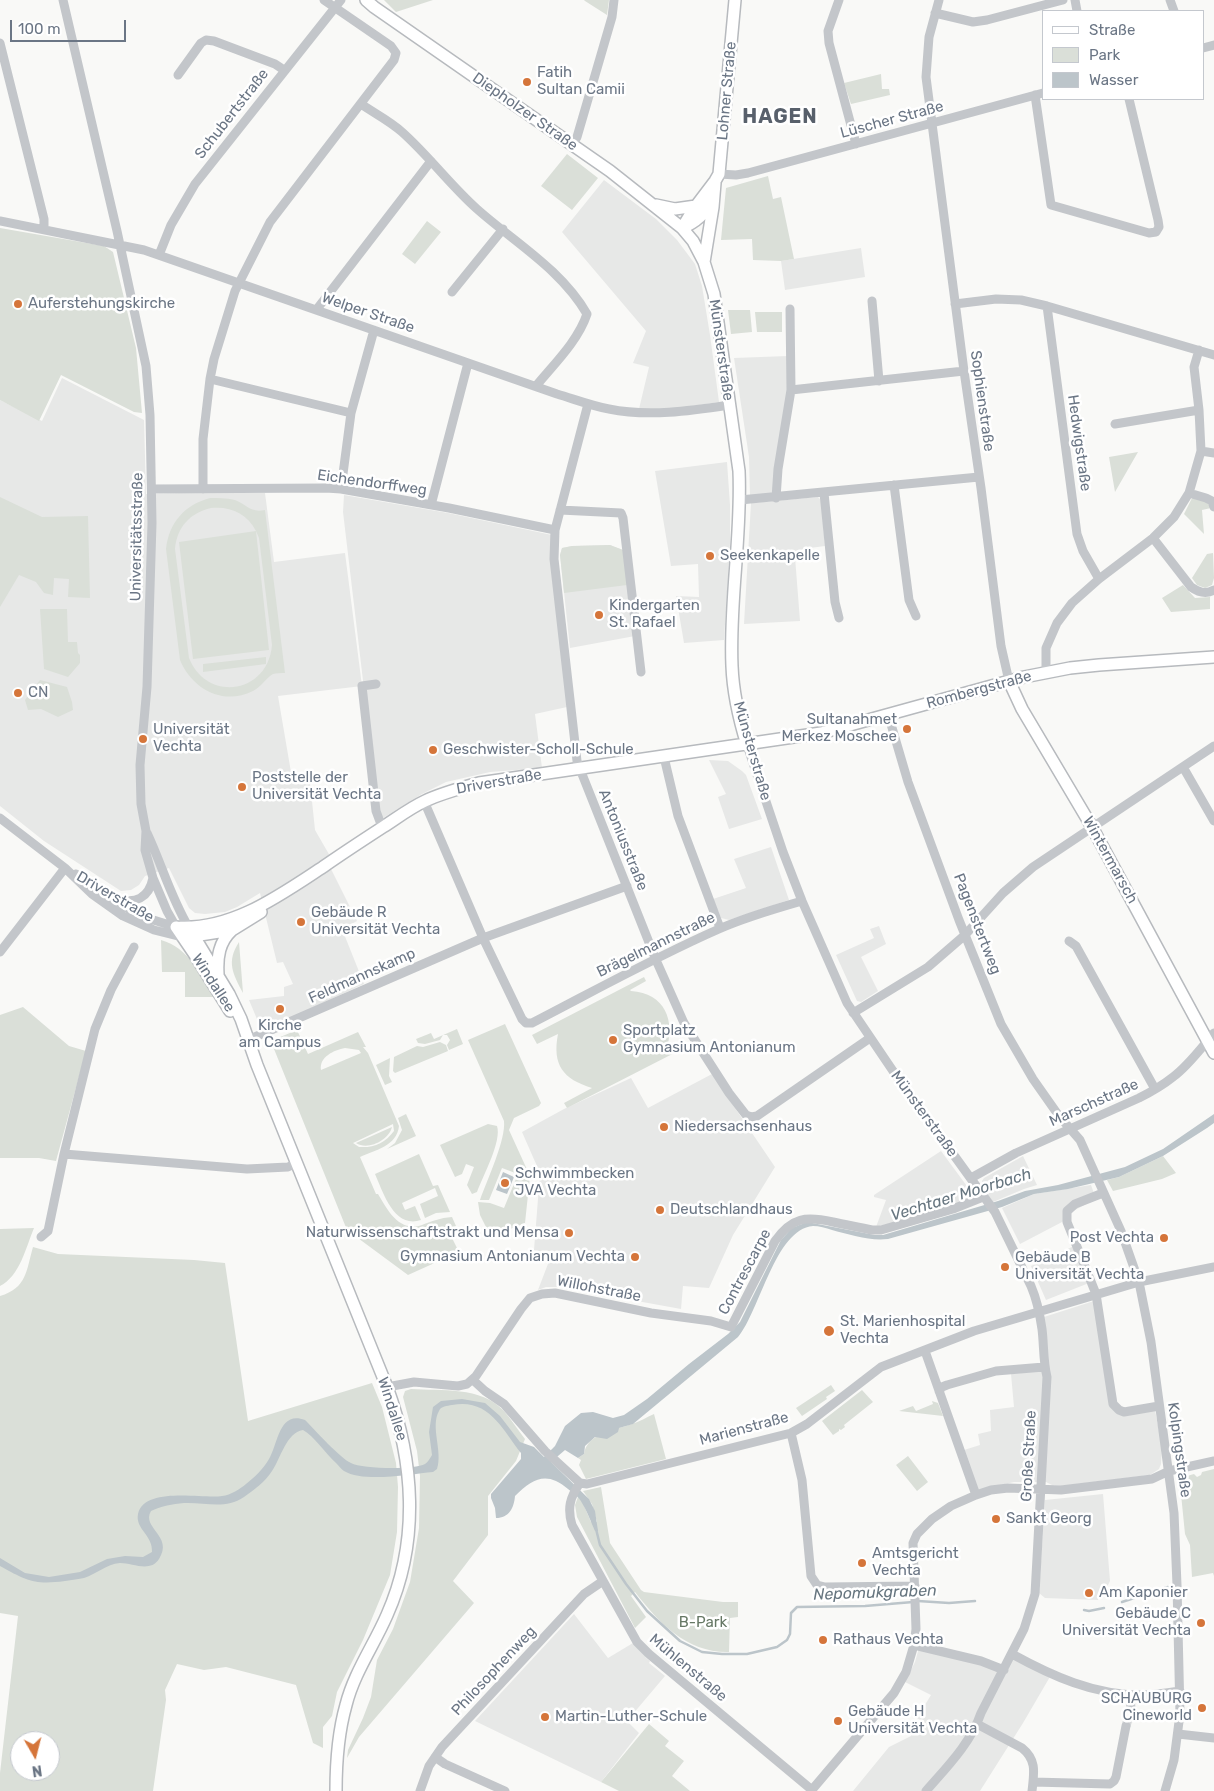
<!DOCTYPE html>
<meta charset="utf-8">
<style>
body{margin:0}
#map{position:relative;width:1214px;height:1791px;overflow:hidden;background:#f9f9f7;font-family:Rubik,sans-serif}
canvas{display:block}
.legend{position:absolute;left:1042px;top:10px;width:162px;height:90px;box-sizing:border-box;background:#fff;border:1px solid #c4c8ce;margin:0;padding:6px 9px;list-style:none;font-size:15px;color:#6b7685}
.legend li{display:flex;align-items:center;gap:10px;height:25px}
.legend b{width:25px;border:1px solid #c4c8ce}
.north{position:absolute;left:10px;top:1731px;width:50px;height:50px;box-sizing:border-box;background:#fff;border:1px solid #c4c8ce;border-radius:50%;rotate:172deg;font-size:14px;font-weight:700;line-height:20px;text-align:center;color:#6b7685}
.north::after{content:'';display:block;margin:auto;width:18px;height:22px;background:#d5753a;clip-path:polygon(50% 0,100% 100%,50% 72%,0 100%)}
.scale{position:absolute;left:10px;top:20px;width:116px;height:22px;box-sizing:border-box;border:2px solid #6b7685;border-top:0;padding-left:6px;font-size:15px;line-height:18px;white-space:nowrap;color:#6b7685;-webkit-text-stroke:4px #fff;paint-order:stroke}
</style>
<div id="map">
<canvas width="1214" height="1791"></canvas>
<ul class="legend">
<li><b style="height:6px;background:#fff"></b>Straße</li>
<li><b style="height:14px;background:#dadfd8"></b>Park</li>
<li><b style="height:14px;background:#bcc5ca"></b>Wasser</li>
</ul>
<div class="north">N</div>
<div class="scale">100 m</div>
</div>
<script>
const ctx = document.querySelector('canvas').getContext('2d');
ctx.lineJoin = 'round';
function paint(path, color) {
  ctx.fillStyle = color;
  ctx.fill(path, 'evenodd');
}
function stroke(path, color, width, dash) {
  ctx.strokeStyle = color;
  ctx.lineWidth = width;
  ctx.lineCap = dash ? 'butt' : 'round';
  ctx.setLineDash(dash || []);
  ctx.stroke(path);
}
function drawText(font, color, halo, rows, align = 'center') {
  ctx.font = font + ' Rubik,sans-serif';
  ctx.lineWidth = 5;
  ctx.setLineDash([]);
  ctx.textBaseline = 'middle';
  ctx.strokeStyle = halo;
  ctx.fillStyle = color;
  for (const [text, x, y, turn = 0] of rows) {
    ctx.save();
    ctx.translate(x, y);
    ctx.rotate((+turn || 0) * Math.PI / 180);
    ctx.textAlign = isNaN(turn) ? turn : align;
    if (halo) ctx.strokeText(text, 0, 0);
    ctx.fillText(text, 0, 0);
    ctx.restore();
  }
}
paint(new Path2D(`
 M604,180l52,39 21,21 18,24 7,22 8,49 9,67 -54,8 -26,-1 10,-42 -16,-4 13,-32 -84,-99z
 M861,248l4,29 -80,13 -4,-29z
 M788,356l-1,36 -15,102 -22,2 -1,-39 -15,-99z
 M62,378l82,42 2,74 33,-1h86l9,69 71,-9 17,133 -84,10 15,88 17,-2 5,48 15,26 -4,3 31,62 -15,8 22,55 -102,47 -13,-31 35,-4v-9l9,-3 -10,-22 -6,1 -17,-70 -23,14 -12,5 -20,2 -10,-1 -6,-5 -20,-40 -24,8 -6,9 -8,5 -10,1 -77,-50 -44,-35v-406l42,21z
 M727,462l3,43v38l-6,97 -40,3 -8,-47 23,1 -1,-33 -27,2 -16,-95z
 M344,495l104,18 104,22 15,172 -32,7 7,54 -52,4 -44,10 -24,12 -39,24 -5,-11 -35,-295z
 M818,497l3,3 4,46 -23,3 -2,5 -5,3 5,64 -56,3 7,-121z
 M610,545l13,5 12,86 -65,12 -10,-93 2,-7 10,-2z
 M709,760l19,1 14,10 4,4 16,44 -33,10 -11,-32 8,-3z
 M771,847l18,53 -60,20 -8,-2 -8,-19 33,-11 -12,-29z
 M879,926l7,18 -25,13 17,34 -17,11 -4,-1 -21,-46 38,-17 -4,-9z
 M712,1074l63,93 -42,68 -24,53 -26,-2 -2,23 -121,-22h-14l-8,3 13,-34 -17,-6 6,-77 -18,-41 42,-23 67,-31 17,30z
 M941,1151l34,46 -22,10 -77,20 10,-27 -12,-3v-2z
 M1023,1156l14,29 -13,4 -31,13 -11,-15v-6l2,-3z
 M1091,1185l5,14 -21,11 -11,11 -44,23 -18,-36 32,-14z
 M1074,1246l15,37 -43,17 -15,-34z
 M1094,1301l17,104 9,8 35,-3 7,37 -1,17 -2,5 -9,6 -89,11 -9,-1 -6,-3h-32l-36,8 -14,-40 16,-5 -2,-11 13,-3 -1,-21 24,-3 -3,-33 38,-4 -5,-53z
 M1103,1494l7,87 -3,6 -7,5 -2,8 -53,-2 -6,-5 6,-93z
 M574,1614l34,44 25,-15 13,13 -1,1 5,4 -1,2 16,13 -38,45 12,12 -38,49 -126,-61z
 M919,1648l86,23 7,-13 39,17 -28,48 -43,68h-127l36,-44 22,-11 11,-15 -5,-3 14,-23 -26,-13 10,-20z`), '#e7e8e7');
paint(new Path2D(`
 M384,0h49l-37,12z
 M584,0h25l-2,15 -22,-14z
 M881,74l1,15h7l1,6 -39,9 -7,-21z
 M567,154l31,24 -26,32 -31,-24z
 M768,176l5,23 8,-2 13,62 -13,2 -28,-1 -1,-21 -31,1 5,-52z
 M427,221l14,11 -26,32 -13,-10z
 M0,228l104,18 9,6 23,96 6,65 -8,-1 -73,-37 -22,46 -39,-21z
 M728,310h22l2,22 -21,2z
 M755,312h27v20h-25z
 M1138,452l-23,40 -6,-35z
 M0,497l42,20 46,-1 2,82 -22,-1 1,-18 -15,-1 -1,17 -9,-2 -8,-11 -17,-7 -19,32z
 M210,498c8,0 16,0 25,2 13,5 15,13 30,10l20,163c-3,0 -9,0 -12,1 -5,2 -12,13 -20,17 -30,15 -61,-2 -73,-31l-14,-111c3,-26 18,-44 44,-51zM211,508c19,-2 36,5 45,23l-77,11 14,117 76,-9 -13,-119 3,7 13,107c-4,49 -65,58 -83,13l-14,-109c2,-22 15,-36 36,-41z
 M1192,498l15,4 4,6 -9,2 2,24 -20,-20z
 M610,545l13,5 4,35 -63,8 -4,-38 2,-7 10,-2z
 M1213,553l1,25 -2,7 -7,3 -8,-3 -5,-7 15,-24z
 M1183,585l12,13 15,-1v12l-39,3 -9,-14z
 M40,609h27l1,33h9l1,11 2,2v8l-12,14 -24,-8z
 M266,657v7l-63,8v-8z
 M40,680l27,7 5,15 1,8 -15,7 -17,-8 -13,1 -3,-10z
 M161,940c28,8 39,34 53,57h-29v-25h-23z
 M239,942l4,51c-10,-19 -17,-31 -4,-51z
 M644,977l2,4 -16,9 1,1c34,2 45,30 35,60l18,-9 2,5 -119,61 -3,-5 28,-15c-29,-9 -40,-23 -34,-54l-21,10 -5,-9z
 M23,1007l46,39 17,5 -30,110 -17,-3h-39v-143z
 M505,1024l36,79 -2,3 -25,12 -5,12 21,46 -5,47 -34,14 -11,-22 -2,-13 12,1 14,5 14,-34 -16,-6 -13,32h-9c7,-20 26,-60 24,-79l-36,-81z
 M457,1029l6,15 -14,6 -2,-5 3,-5 -3,-5h-4l-3,5 -15,4 -7,-1 -2,-4 15,-6 3,6z
 M297,1030l11,24 50,-22 8,15h-3l5,6 31,73c-2,20 -24,24 -39,31l16,37h2c9,15 21,39 44,31 10,-4 18,-7 30,-8l4,9 -8,4 11,22 -51,23 -61,-45 -75,-186 1,-4zM345,1048l14,2 2,3 -40,17c-2,-13 13,-20 24,-22zM393,1124l1,7c-9,12 -20,17 -35,16l-6,-4z
 M440,1042l6,3 2,6 -53,22 -2,-2 1,-14 23,-11 6,1z
 M390,1058l-1,18 3,6 -7,3 -9,-20z
 M406,1114l10,22 -29,13 8,-6 7,-13 -4,-12z
 M488,1124l9,2c5,15 -14,50 -20,66l-5,2 -5,-9 7,-18 -8,-3 -4,10 -7,3 -15,-32z
 M392,1127c-3,13 -24,24 -36,16z
 M419,1154l14,32 5,-1 12,27 -14,1 -11,5 -5,-14 18,-8 -3,-8 -33,15 3,7 10,-4 6,14c-27,9 -38,-28 -46,-46z
 M1163,1156l13,17 -14,6 -49,12 -6,-11 12,-3z
 M34,1228c-8,19 -14,48 -34,58v-57z
 M33,1247l25,7 136,6 31,3 23,158 124,-38 10,24 14,56 2,24 -1,45 -7,43 -27,65 -26,52 -5,24 -9,11v21l-10,-5 -17,-58 -70,-18 -22,3 -27,-6 -12,26 1,10 -13,91h-153v-18l18,-157 -18,-3v-317c27,-8 26,-25 33,-49zM20,1741h30v30h-30z
 M831,1385l4,6 -9,6 1,2 -25,17 -6,-8z
 M411,1389c30,2 70,-3 93,22 7,8 14,19 21,28l-9,22 -28,35v39l-35,46 21,22 -115,134 -12,21 1,-8 15,-32 8,-21 6,-37 16,-31 17,-47 9,-54 1,-52 -3,-25 -14,-54 2,-6z
 M862,1390l11,12 -29,23 1,2 -4,3 -2,-1v2l-6,4 -11,-14z
 M932,1401l6,2 5,13 -44,-5 14,-5 3,5 17,-7z
 M654,1414l12,45 -80,20 -7,-14 2,-5 -3,-2 6,-4c3,-21 31,-24 48,-30 7,-2 15,-7 22,-10z
 M908,1456l20,26 -11,9 -21,-26z
 M1214,1469v107l-1,-3 -21,4 -2,-32 -5,-11 -5,-50c4,-7 6,-8 14,-10l3,3 4,-2 1,-3z
 M601,1487l9,56 31,47 3,2 79,10h15v15l-8,1 -1,34c-42,1 -70,-29 -94,-60l-4,4 15,21 -11,11 -58,-111 -2,-12 3,-8 4,4 9,21h6l-5,-18 -9,-13z
 M649,1724l20,17 -4,5 19,15 -12,15 18,15h-71l-18,-9z`), '#dadfd8');
paint(new Path2D(`
 M1214,1114v9l-7,5 -44,28 -44,21 -51,12 -34,5 -32,13 -114,32c-19,2 -37,-4 -56,-9 -6,-2 -13,-4 -19,-4 -38,3 -53,85 -75,111l-105,87 -14,4 -1,4 -11,7 -12,-2 -10,9 -1,8 -6,4 -13,-8 -14,12 38,37 6,12 3,20h-3c-4,-9 -8,-20 -13,-28 -3,-6 -9,-10 -14,-14 -21,-18 -35,-11 -53,7 -1,12 -6,22 -19,22l-1,-10 -4,-10v-4l30,-35v-6c-19,-24 -32,-55 -69,-48 -5,1 -11,1 -13,6 -9,16 4,40 -2,58l-4,3c-22,2 -69,11 -89,-1 -3,-2 -6,-6 -8,-8 -11,-10 -22,-27 -33,-33 -17,3 -22,28 -31,41 -7,11 -18,19 -28,26 -19,13 -39,5 -60,6 -12,1 -22,3 -33,8 -10,17 23,25 8,48 -9,14 -26,4 -39,4 -14,1 -23,11 -36,15 -5,1 -12,2 -19,3 -30,4 -38,0 -65,-15v-8l25,15 24,4 31,-5 27,-13 18,-3 18,1 9,-5c1,-17 -17,-23 -14,-38 6,-28 65,-15 84,-18 9,-1 18,-7 24,-12 9,-7 17,-15 23,-25 9,-15 10,-49 36,-39 10,10 35,38 46,43 11,6 63,7 74,1 3,-2 5,-6 7,-9l-3,-23 4,-25 8,-6 21,-2 23,4 15,13 20,26 14,5 10,10 11,-11 10,-20 16,-13 12,-1 20,6 11,-3 23,-16 42,-35 39,-30 12,-12 41,-82 11,-12 15,-6 68,13h8l115,-34 27,-10 33,-6 67,-18 38,-18z
 M503,1172l11,5 -7,17 -11,-4z`), '#bcc5ca');
stroke(new Path2D(`
 M596,1529l4,16 26,39 21,27 33,30 22,11 20,2h25l30,-7 10,-7 3,-6 1,-21 6,-6 68,-1 48,-4
 M918,1601l31,2 26,-2
 M1122,1602l46,-15
 M1084,1610l5,1 15,-3`), '#bcc5ca', 2.5);
stroke(new Path2D(`
 M1126,1726l5,-17`), '#d6d8da', 9, [9, 4.5]);
const major = new Path2D(`
 M366,0l8,7 236,164 72,57 11,13 11,21 10,32 25,177c3,65 -10,130 -7,195 1,27 7,53 15,79
 M656,205l19,4 21,-3
 M682,228l11,-18 22,-29 4,-7 16,-174
 M682,228c12,-5 26,-15 29,-29
 M704,262l9,-55 2,-24
 M1009,681l13,28 70,118 122,226
 M176,927c55,4 103,-31 147,-60 20,-14 40,-27 60,-40 14,-9 27,-19 42,-26 17,-8 36,-13 54,-18l342,-50 203,-56 46,-9 29,-3 115,-8
 M176,927l19,28 35,56
 M189,928l40,66 12,25 16,46 130,322c27,74 33,154 0,228 -13,30 -33,58 -41,90 -8,28 -10,57 -10,86
 M187,937l45,-7 29,-18
 M218,974c-1,-17 1,-32 14,-44`);
stroke(major, '#b7babe', 14);
stroke(new Path2D(`
 M63,0l54,231 29,135 4,49 2,108 -5,164 -7,78 1,39 5,27 -1,19 8,28 14,33 9,16
 M839,0l-11,31 1,12 27,101
 M939,0l-10,37 -3,40 38,294 17,117 20,158 8,35
 M1075,0l2,11
 M1170,0l4,11
 M935,13l38,9 14,-2 76,-20
 M0,43l44,176v10
 M1203,48l11,-3
 M178,75l23,-32 5,-3 8,1 61,23 9,6
 M1035,95l16,110 98,28 7,-1 3,-5 -1,-7 -29,-121
 M361,104c13,9 29,17 41,28 27,24 48,53 75,77 37,33 84,60 110,105 -9,27 -33,50 -51,72
 M572,145l5,-8 35,-120 2,-17
 M719,174l17,1 12,-2 295,-80
 M0,221l144,29 413,144c17,5 35,12 52,15 39,8 81,2 120,-4
 M159,255l12,-30 24,-41 146,-184
 M452,292l51,-63
 M872,301l7,80
 M955,304l41,-5 25,1 26,6 167,49
 M1047,306l30,228 6,17 16,28
 M317,309l114,-148
 M210,379l141,34
 M791,390l173,-19
 M588,404l-33,126 -1,29 23,202 3,8 76,191 28,63 45,70 17,22 5,2 6,-1 113,-78
 M1115,424l84,-14
 M1201,451l13,2
 M894,485l15,115 7,16
 M152,489l174,-1 15,1 108,19 106,22
 M203,489v-50l7,-60 4,-20 21,-68 35,-69 124,-162 2,-7 -5,-7 -67,-46
 M341,489l10,-76 23,-83
 M824,493l11,109 4,16
 M1189,493l17,5 6,3 2,6
 M776,498l2,-29 13,-79 -1,-81
 M740,500l239,-23
 M431,505l37,-142
 M560,510l61,3 2,5 18,154
 M1153,538l38,49c7,5 14,8 23,3
 M1046,673v-25l11,-25 15,-20 27,-24 54,-41 21,-21 15,-24 12,-42 -2,-41 -5,-43 5,-17
 M376,684l-14,2 14,125 6,16
 M888,714l20,68 51,138 42,104 32,55 26,37 21,24 41,91 18,51 12,60 23,171 3,72 3,129 -6,46 -9,31
 M747,745l36,107 19,49 45,102 46,68 102,141 36,74c6,14 9,29 11,43 2,16 1,32 5,48l-12,217 -11,35 -43,84c-10,30 -35,55 -55,78
 M664,757l14,59 42,112
 M1183,767l31,54
 M424,801l59,137 39,81 4,4h6c62,-32 123,-66 187,-94 27,-12 55,-20 83,-28
 M0,818l65,50 27,26 31,22 31,14 28,7
 M147,833c15,32 24,65 42,95
 M76,874l56,37 15,7 29,9
 M116,898c19,7 33,0 37,-20
 M1069,941l7,5 79,143
 M0,952l65,-84
 M853,1013l75,-46 37,-32 38,-42 30,-26 181,-121
 M248,1040l235,-102 144,-52
 M64,1154l183,15 41,-2 9,-4
 M971,1178l45,-25 123,-55c12,-6 24,-13 34,-21 16,-12 28,-29 41,-44
 M1103,1193l-28,11 -8,7v11l29,72 17,110 6,6 5,2 35,-6
 M41,1237l7,-6 16,-77 31,-125 16,-39 23,-43
 M925,1351l51,144
 M473,1380l12,11 19,13 41,47 35,32
 M387,1387l27,-5 44,4 9,-2 9,-8 45,-67 9,-11 12,-4 13,-1 96,20 60,8 20,6 44,-86c17,-24 31,-25 58,-19 13,3 26,5 39,8h9l72,-21 30,-12
 M939,1391l3,-4 5,-2 49,-14 48,-4
 M791,1433l11,47 9,96 6,9 8,2 90,-1
 M580,1483l7,1 204,-51 16,-9 74,-57 93,-36 165,-49 75,-15
 M580,1483c-10,14 -13,25 -8,42l65,117 12,12 163,136
 M914,1645l67,16 23,9
 M1012,1654c40,22 82,41 129,41 13,0 26,-2 39,-4
 M1130,1695l1,14
 M977,1724l45,24c15,12 12,25 10,43
 M1178,1734l36,4
 M435,1757l10,7 60,27
 M1033,1782l77,2 4,-3 2,-4 10,-51
 M420,1791l9,-25 13,-19 142,-153 19,-13
 M811,1791l83,-98 12,-21 8,-27 2,-16 -3,-86 4,-9 15,-15 19,-13 25,-11 15,-5 17,-2 53,2 91,-11 17,-8 45,-10`), '#c3c6ca', 9);
stroke(major, '#fff', 11);
for (const [x, y, r, color] of [
 [527,82,5,"#d5753a"],
 [18,304,5,"#d5753a"],
 [710,556,5,"#d5753a"],
 [599,615,5,"#d5753a"],
 [18,693,5,"#d5753a"],
 [907,729,5,"#d5753a"],
 [143,739,5,"#d5753a"],
 [433,750,5,"#d5753a"],
 [242,787,5,"#d5753a"],
 [301,922,5,"#d5753a"],
 [280,1009,5,"#d5753a"],
 [613,1040,5,"#d5753a"],
 [664,1127,5,"#d5753a"],
 [505,1183,5,"#d5753a"],
 [660,1210,5,"#d5753a"],
 [569,1233,5,"#d5753a"],
 [1164,1238,5,"#d5753a"],
 [635,1257,5,"#d5753a"],
 [1005,1267,5,"#d5753a"],
 [829,1331,6,"#d5753a"],
 [996,1519,5,"#d5753a"],
 [862,1563,5,"#d5753a"],
 [1089,1593,5,"#d5753a"],
 [1201,1623,5,"#d5753a"],
 [823,1640,5,"#d5753a"],
 [1202,1708,5,"#d5753a"],
 [545,1717,5,"#d5753a"],
 [838,1721,5,"#d5753a"]
]) {
  const dot = new Path2D();
  dot.arc(x, y, r, 0, 2 * Math.PI);
  ctx.fillStyle = color;
  ctx.fill(dot);
  stroke(dot, '#fff', 2);
}
drawText('15px', '#6b7685', '#fff', [
 ["Fatih",537,73],
 ["Sultan Camii",537,90],
 ["Auferstehungskirche",28,304],
 ["Seekenkapelle",720,556],
 ["Kindergarten",609,606],
 ["St. Rafael",609,623],
 ["CN",28,693],
 ["Sultanahmet",897,720,"right"],
 ["Merkez Moschee",897,737,"right"],
 ["Universität",153,730],
 ["Vechta",153,747],
 ["Geschwister-Scholl-Schule",443,750],
 ["Poststelle der",252,778],
 ["Universität Vechta",252,795],
 ["Gebäude R",311,913],
 ["Universität Vechta",311,930],
 ["Kirche",280,1026,"center"],
 ["am Campus",280,1043,"center"],
 ["Sportplatz",623,1031],
 ["Gymnasium Antonianum",623,1048],
 ["Niedersachsenhaus",674,1127],
 ["Schwimmbecken",515,1174],
 ["JVA Vechta",515,1191],
 ["Deutschlandhaus",670,1210],
 ["Naturwissenschaftstrakt und Mensa",559,1233,"right"],
 ["Post Vechta",1154,1238,"right"],
 ["Gymnasium Antonianum Vechta",625,1257,"right"],
 ["Gebäude B",1015,1258],
 ["Universität Vechta",1015,1275],
 ["St. Marienhospital",840,1322],
 ["Vechta",840,1339],
 ["Sankt Georg",1006,1519],
 ["Amtsgericht",872,1554],
 ["Vechta",872,1571],
 ["Am Kaponier",1099,1593],
 ["Gebäude C",1191,1614,"right"],
 ["Universität Vechta",1191,1631,"right"],
 ["Rathaus Vechta",833,1640],
 ["SCHAUBURG",1192,1699,"right"],
 ["Cineworld",1192,1716,"right"],
 ["Gebäude H",848,1712],
 ["Universität Vechta",848,1729],
 ["Martin-Luther-Schule",555,1717]
], 'left');
drawText('15px', '#6b7685', '#fff', [
 ["Lohner Straße",727,91,-85],
 ["Diepholzer Straße",525,112,35],
 ["Schubertstraße",232,114,-52],
 ["Lüscher Straße",892,120,-15],
 ["Welper Straße",368,313,19],
 ["Münsterstraße",721,350,82],
 ["Sophienstraße",982,401,82],
 ["Hedwigstraße",1079,443,82],
 ["Eichendorffweg",372,483,8],
 ["Universitätsstraße",137,537,-89],
 ["Rombergstraße",979,690,-15],
 ["Münsterstraße",752,751,74],
 ["Driverstraße",499,782,-10],
 ["Antoniusstraße",623,840,68],
 ["Wintermarsch",1110,860,61],
 ["Driverstraße",115,897,30],
 ["Pagenstertweg",977,924,69],
 ["Brägelmannstraße",656,945,-26],
 ["Feldmannskamp",362,976,-24],
 ["Windallee",213,983,57],
 ["Marschstraße",1094,1103,-24],
 ["Münsterstraße",924,1114,54],
 ["Contrescarpe",745,1272,-62],
 ["Willohstraße",599,1289,11],
 ["Windallee",392,1409,72],
 ["Marienstraße",744,1429,-15],
 ["Kolpingstraße",1179,1450,82],
 ["Große Straße",1029,1456,-87],
 ["Mühlenstraße",688,1668,40],
 ["Philosophenweg",494,1671,-47]
]);
drawText('15px', '#667865', '#fff', [
 ["B-Park",703,1623]
]);
drawText('italic 16px', '#677680', '#fff', [
 ["Vechtaer Moorbach",961,1195,-17],
 ["Nepomukgraben",875,1593,-2]
]);
ctx.letterSpacing = '1px';
drawText('bold 20px', '#58606b', '#fff', [
 ["HAGEN",780,117]
]);
ctx.letterSpacing = '0px';
</script>
